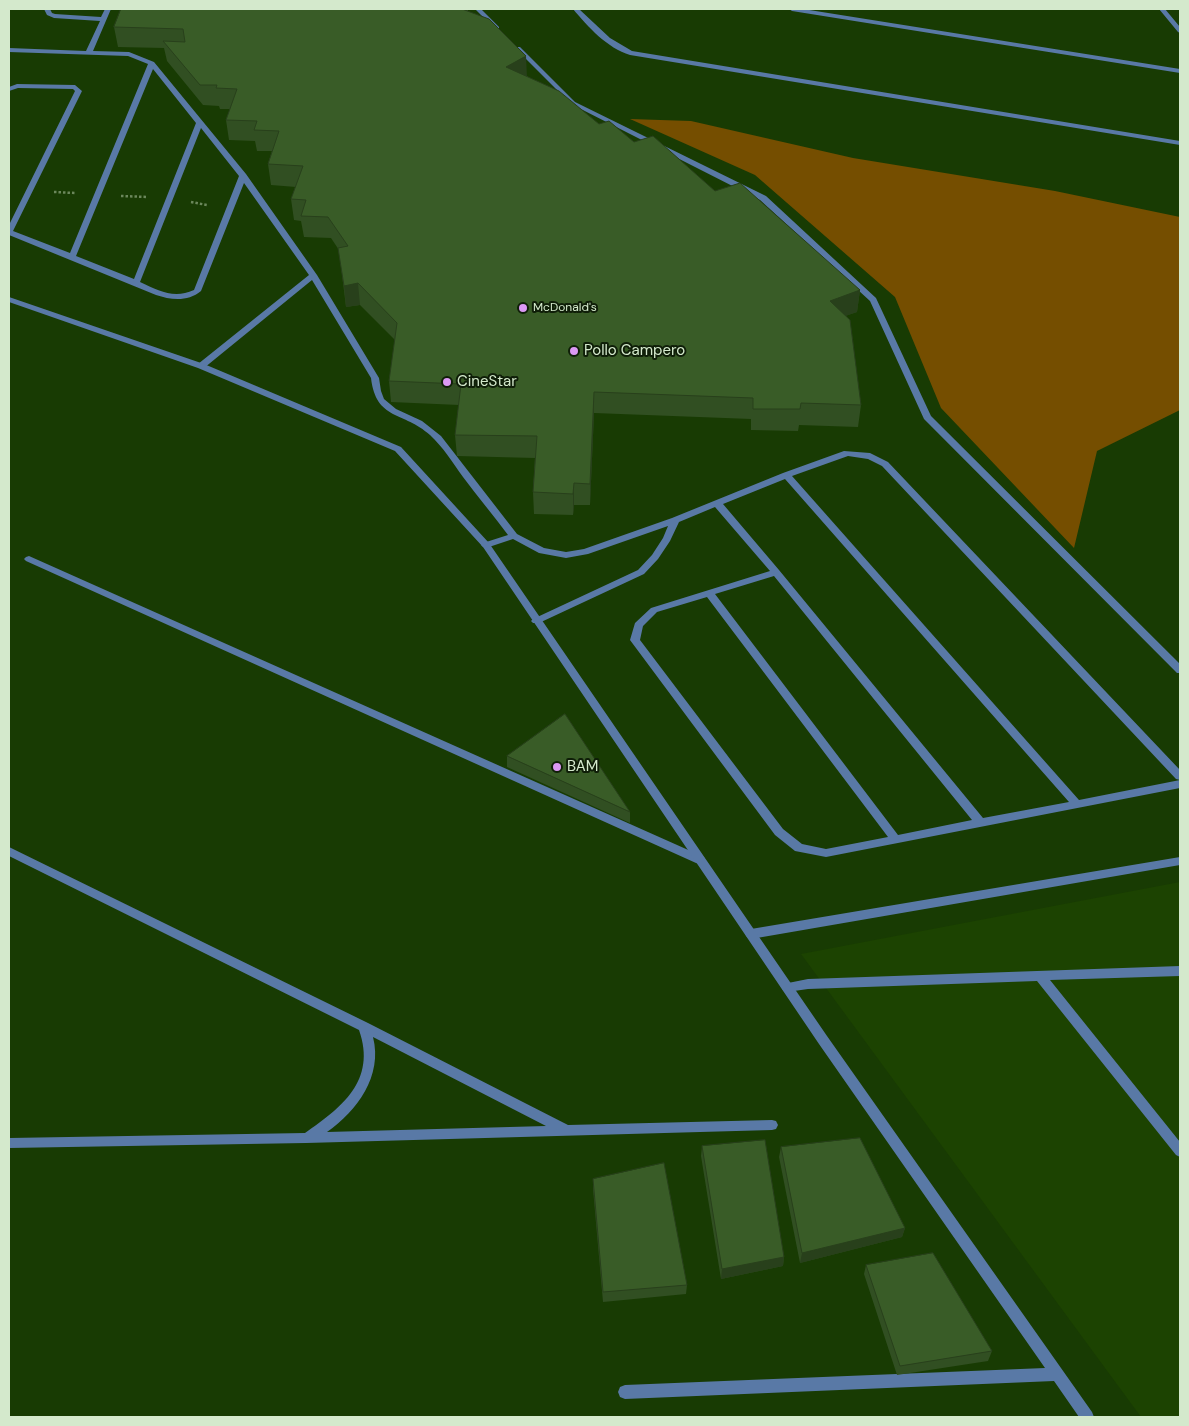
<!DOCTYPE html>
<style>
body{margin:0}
#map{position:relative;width:1189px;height:1426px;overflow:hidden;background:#183b03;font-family:"DM Sans",sans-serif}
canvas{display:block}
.frame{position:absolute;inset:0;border:10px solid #d4e9cc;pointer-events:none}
</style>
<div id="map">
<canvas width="1189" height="1426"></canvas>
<div class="frame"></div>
</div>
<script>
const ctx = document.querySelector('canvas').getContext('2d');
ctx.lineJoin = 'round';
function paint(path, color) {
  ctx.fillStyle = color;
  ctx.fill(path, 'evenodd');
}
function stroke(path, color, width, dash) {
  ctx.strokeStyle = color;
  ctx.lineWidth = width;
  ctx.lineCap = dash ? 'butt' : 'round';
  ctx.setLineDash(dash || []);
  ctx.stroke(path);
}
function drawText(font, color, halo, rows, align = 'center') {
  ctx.font = font + ' "DM Sans",sans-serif';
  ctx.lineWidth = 4;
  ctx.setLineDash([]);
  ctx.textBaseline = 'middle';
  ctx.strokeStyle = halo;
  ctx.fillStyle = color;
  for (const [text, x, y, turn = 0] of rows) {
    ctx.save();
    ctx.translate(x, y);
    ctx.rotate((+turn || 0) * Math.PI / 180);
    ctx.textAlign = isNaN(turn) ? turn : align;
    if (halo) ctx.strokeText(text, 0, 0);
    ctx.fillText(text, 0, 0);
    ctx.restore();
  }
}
paint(new Path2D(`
 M1180,882v535h-39l-340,-463z`), '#1c4301');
paint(new Path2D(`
 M630,119l61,2 162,37 202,33 125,26v193l-83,41 -23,97 -133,-140 -46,-111 -140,-122z`), '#754e00');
stroke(new Path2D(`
 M54,192l21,1
 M121,196l27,1
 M191,202l16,3`), '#6b875b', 2.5, [2.5, 2]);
paint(new Path2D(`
 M44,9h6l2,4 3,1 46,3 4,-8h6l-18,42 36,1 25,10 92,112 71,101 62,103 2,13 3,8 12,10 26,12 19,15 76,98 27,14 22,4 18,-3 88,-31 111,-45 61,-22 26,2 18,9 292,308v10l-4,-1 -294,-313 -14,-7 -20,-3 -56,20 287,324 101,-20v8l-354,69 -31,-6 -20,-16 -145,-195 5,-17 16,-15 119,-37 -55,-64 -36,15 -9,19 -12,18 -14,15 -105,49h-6l-2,-2 2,-2 105,-49 14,-15 11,-17 5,-12 -80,28 -22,4 -27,-5 -26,-14 -27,9 -3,-1 -2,-2 2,-2 25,-8c-15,-20 -30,-38 -45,-58 -10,-14 -20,-30 -33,-42 -26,-24 -54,-14 -59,-57l-59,-98 -108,88h-6v-4l111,-89 -65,-92 -43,108c-13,11 -30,9 -45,4l-147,-60v-10l66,-134 -2,-2 -55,-1 -9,3v-4l8,-3 58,1 7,6 -69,140 57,22 78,-189 -20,-8 -119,-4v-4l77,3 14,-30 -46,-3 -7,-3zM153,69l43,54 -62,156 -58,-23zM201,128l38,48 -45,114c-20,9 -35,1 -54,-8zM785,479l284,323 -86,16 -204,-248 -56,-66zM774,576l198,244 -74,15 -183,-241zM707,597l181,240 -62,12 -24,-5 -19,-15 -143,-189 3,-14 14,-14z
 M475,9h6l18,18v2h-4z
 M516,47h4l55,55 191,94 110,102 55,118 249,248v9h-3l-253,-254 -54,-118 -110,-101 -189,-96 -55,-55z
 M29,556l675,301 1,3 -1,3 -4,1 -4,-1 -670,-302 -2,-2 2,-2z
 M1180,857v8l-429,74 -4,-2 -2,-3 2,-3 4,-2z
 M1180,966v10l-130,4 130,162v15l-4,-2 -139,-174 -229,8 -21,3 -4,-2 -2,-3 2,-3 25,-5z`), '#5979a6');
paint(new Path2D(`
 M573,9h6l31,29 22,13 548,90v4l-550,-90c-23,-7 -42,-28 -57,-46z
 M789,9h14l377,60v4l-388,-62z
 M1159,9h6l15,18v6l-2,-1z
 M9,297l195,67 197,83 88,96 338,493 265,376 2,5h-15l-25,-36 -429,18 -5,-2 -2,-5 2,-5 5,-2 420,-17 -226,-324 -336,-497 -88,-96 -197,-83 -189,-66z
 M9,847l359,176 200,102 204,-5 4,1 2,4 -2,4 -4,1 -466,13 -297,5v-10l296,-5c36,-25 72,-52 54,-103l-350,-174zM373,1037l173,89 -219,6c30,-21 56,-56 46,-95z`), '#5979a6');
paint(new Path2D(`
 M468,9v2l59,65 72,48 35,18 81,49 145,99 -3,22 -12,4 16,89 -3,22 -59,-2 -1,6 -47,-1v-11l-157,-6 -4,92h-16l-1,10 -39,-1 -1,-22 2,-34 -78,-2 -2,-21 4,-30 -68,-3 -2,-21 6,-41 -35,-35 -14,2 -7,-57 -8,-12 -27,-1 -3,-16 -7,-1 -3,-21 5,-12 -25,-2 -3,-21 4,-13h-15l-2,-10 -26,-1 -3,-20 4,-11h-10l-1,-3 -16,-1 -36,-44 -3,-13 -46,-1 -4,-20z
 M507,756l123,56v11l-123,-56z
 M702,1146l82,111 -1,9 -62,13 -20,-123z
 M781,1147l124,81 -3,9 -102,26 -21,-106z
 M593,1179l94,106 -1,9 -83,8 -10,-113z
 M866,1265l126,86 -4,10 -91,14 -33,-101z`), '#314f22');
paint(new Path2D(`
 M526,56l1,21 -21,-10z
 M358,283l2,22 -14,2 -2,-21z
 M860,290l-3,22 -29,10 2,-21z
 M594,392v21l-4,92v-21z
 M574,483v22l-1,10v-21z
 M905,1228l-3,9 -102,26 2,-10z
 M784,1257l-1,9 -62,13 1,-10z`), '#28401b');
const building = new Path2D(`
 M121,9h341l27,10 37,37 -20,11 53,24 40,33 10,-3 25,21 19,-6 62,55 25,-8 120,107 -30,11 20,19 11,85 -60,-2 -1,6h-47v-11l-159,-6 -4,92 -16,-1 -1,11 -40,-2 4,-56 -82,-1 6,-51 -72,-3 8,-58 -39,-40 -14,3 -6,-38 10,-2 -20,-29 -27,-1 5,-16 -15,-1 12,-33 -35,-2 11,-33 -25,-1 3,-9 -31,-1 11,-31 -21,-1 1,-3h-17l-37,-44 22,1 -2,-13 -69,-2z
 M565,714l65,98 -123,-56z
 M860,1138l45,90 -103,25 -21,-106z
 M765,1140l19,117 -62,12 -20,-123z
 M664,1163l23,122 -84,7 -10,-113z
 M933,1253l59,98 -92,15 -34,-101z`);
paint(building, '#395c27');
stroke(building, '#28401b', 1);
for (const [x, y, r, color] of [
 [523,308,5,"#dc99f4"],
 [574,351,5,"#dc99f4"],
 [447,382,5,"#dc99f4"],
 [557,767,5,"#dc99f4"]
]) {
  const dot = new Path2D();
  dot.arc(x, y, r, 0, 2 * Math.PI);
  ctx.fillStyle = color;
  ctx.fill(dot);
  stroke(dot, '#0f1e08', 2);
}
drawText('12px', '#d4e9cc', '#0f1e08', [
 ["McDonald's",533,308]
], 'left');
drawText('15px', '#d4e9cc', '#0f1e08', [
 ["Pollo Campero",584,351],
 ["CineStar",457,382],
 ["BAM",567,767]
], 'left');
</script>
